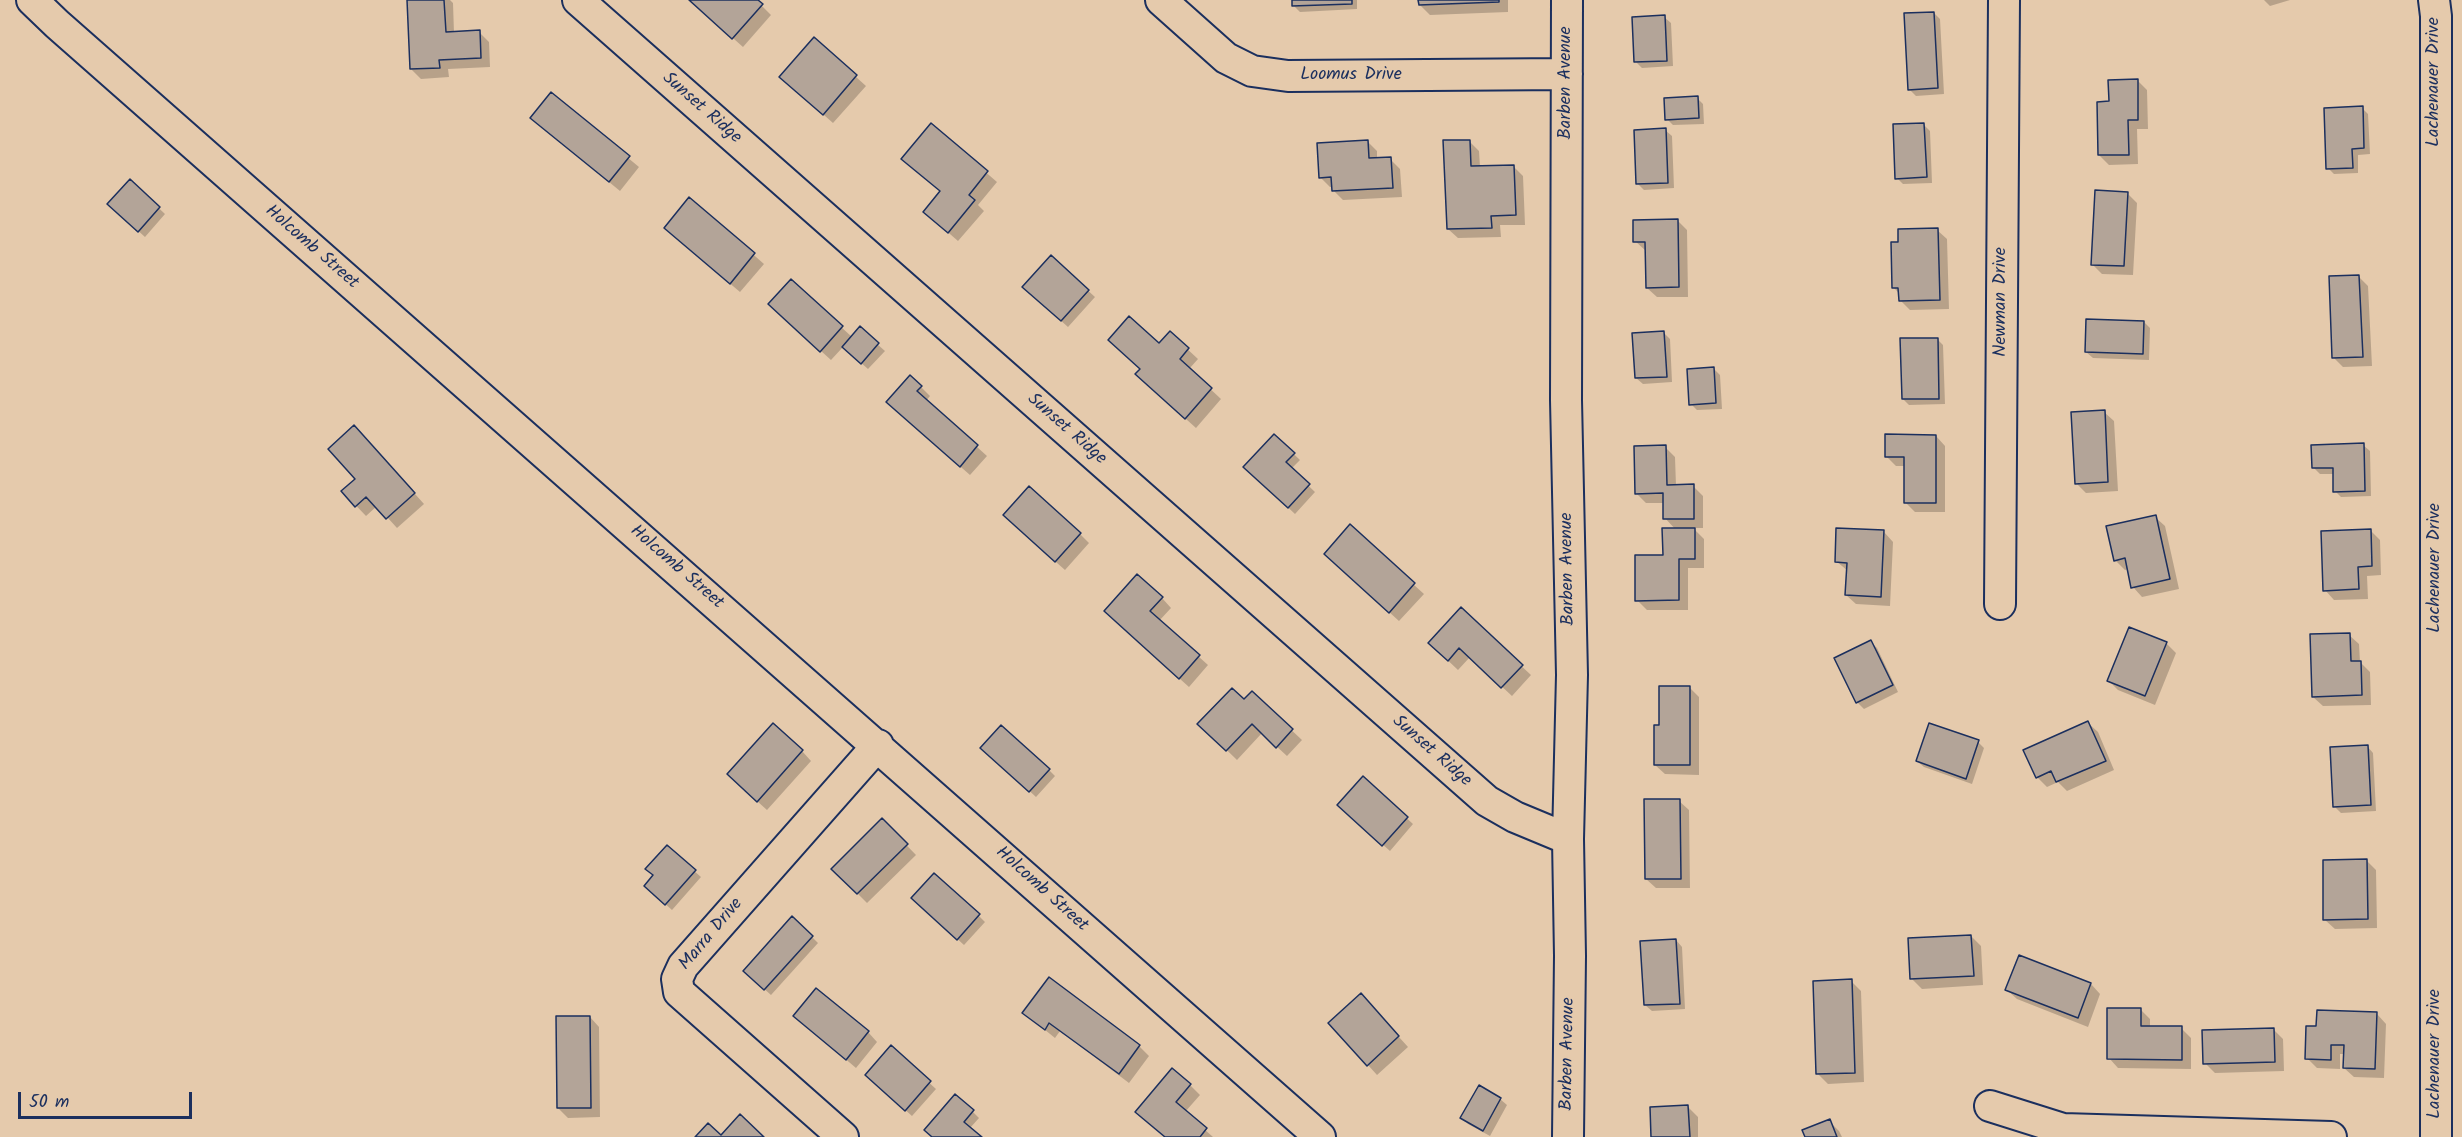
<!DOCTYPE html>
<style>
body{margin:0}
#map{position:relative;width:2462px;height:1137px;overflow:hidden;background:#e5caac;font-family:Kalam,sans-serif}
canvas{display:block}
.scale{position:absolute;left:18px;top:1092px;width:174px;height:27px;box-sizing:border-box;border:3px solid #1b2f5e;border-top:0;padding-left:8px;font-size:18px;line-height:21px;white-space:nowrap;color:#1b2f5e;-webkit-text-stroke:4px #e5caac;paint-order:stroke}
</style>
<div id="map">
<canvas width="2462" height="1137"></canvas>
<div class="scale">50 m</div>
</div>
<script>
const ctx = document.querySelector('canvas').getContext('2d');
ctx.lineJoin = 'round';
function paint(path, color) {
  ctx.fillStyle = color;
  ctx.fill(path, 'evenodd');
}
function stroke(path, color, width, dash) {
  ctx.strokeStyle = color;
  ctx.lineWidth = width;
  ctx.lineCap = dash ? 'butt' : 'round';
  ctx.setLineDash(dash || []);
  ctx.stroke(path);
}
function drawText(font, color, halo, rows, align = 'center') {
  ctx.font = font + ' Kalam,sans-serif';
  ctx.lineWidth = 4.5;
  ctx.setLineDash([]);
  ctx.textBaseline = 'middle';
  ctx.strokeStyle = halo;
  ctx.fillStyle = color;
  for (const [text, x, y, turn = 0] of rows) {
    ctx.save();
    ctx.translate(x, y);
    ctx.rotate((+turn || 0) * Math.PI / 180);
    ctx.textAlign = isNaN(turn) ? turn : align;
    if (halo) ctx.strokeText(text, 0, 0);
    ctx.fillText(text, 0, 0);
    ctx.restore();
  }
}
paint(new Path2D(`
 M408,0h42l3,3 1,30 25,-1 10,10 1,25 -42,2 1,8 -28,2 -10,-10z
 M690,0h66l15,15 -28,32z
 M1293,0h64v9l-57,3 -6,-6z
 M1420,0h88v12l-78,3 -10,-10z
 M2264,0h26l-20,6z
 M1934,13l6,6 4,75 -28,2 -7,-7z
 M1664,17l7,6 2,43 -31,2 -6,-6z
 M814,39l52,47 -33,37 -42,-37z
 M2137,80l10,10 1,39h-11l1,35 -29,1 -10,-10 11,-52z
 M551,94l88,73 -19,24 -78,-64z
 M1697,98l6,6 1,20 -31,1 -6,-6z
 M2362,108l6,6 2,40 -12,1v18l-24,1 -6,-6z
 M1923,124l7,7 2,52 -29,1 -6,-6z
 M931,125l66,57 -19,23 6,6 -26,30 -23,-20 6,-29z
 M1665,130l7,6 2,52 -30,2 -7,-7z
 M1367,141l10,10v9l13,-1 10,10 2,28 -59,3 -10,-10v-3h-3l-10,-10z
 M1469,141l10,10 1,16 33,-1 10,10 2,49h-25l1,12 -43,1 -10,-9z
 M130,181l35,33 -20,23 -30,-27z
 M2127,193l10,10 -4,72 -31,-1 -10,-10z
 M690,199l74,65 -24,28 -65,-55z
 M1677,220l10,10 1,67h-31l-10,-9 -1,-37 -11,-10z
 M1937,230l10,9 2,70 -39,1 -10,-10v-6l-7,-7z
 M1051,257l44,40 -27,30 -38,-34z
 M2358,276l10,10 4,80 -29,1 -10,-10z
 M791,281l61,56 8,-8 25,22 -17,18 -25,-22 -12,13 -51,-46z
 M2144,322l6,6 -1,32 -56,-2 -7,-6z
 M1170,333l28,26 -9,10 32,30 -25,29 -49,-44 12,-39z
 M1664,333l6,6 2,43 -29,2 -7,-6z
 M1937,339l6,6 2,59 -36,1 -6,-6z
 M1714,369l6,6 2,34 -25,1 -6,-6z
 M921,387l9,9 -4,5 61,55 -17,19 -72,-63z
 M2104,412l10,9 4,70 -32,2 -10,-10z
 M1275,436l25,24 -9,9 24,23 -20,22 -50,-47z
 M1936,436l9,10v66h-30l-10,-10 1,-36h-10l-10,-10z
 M364,437l60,67 -27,24 -20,-22 -11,10 -23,-24 14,-13z
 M2363,445l7,6 1,45 -30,1 -6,-6v-17h-15l-6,-6z
 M1665,447l10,10 1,29h17l10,10v32h-10l11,11v29h-16v42h-41l-10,-10 27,-43 12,-27 -11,-12v-15h-19l-10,-10z
 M2155,517l10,9 14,63 -37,8 -9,-10 -4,-18 -4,1 -10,-10z
 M1014,525l66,9 9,9 -24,27z
 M1350,527l74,67 -25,27 -63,-57z
 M2370,530l10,10 1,35 -14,1 1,23 -34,1 -9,-10z
 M1884,532l9,10 -3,64 -34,-2 -10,-9 2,-24 -12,-10z
 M1162,598l9,10 -12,13 49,44 -19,22 -74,-66z
 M1461,610l70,65 -19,21 -42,-39 -12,13 -18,-17z
 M2349,635l10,9 1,18 10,10 1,33 -48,1 -10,-9z
 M1871,642l6,6 21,44 -34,17 -6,-6 -22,-44z
 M2166,643l10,10 -21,52 -37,-15 -9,-9z
 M1689,687l10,10v78l-34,-1 -10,-9 5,-39z
 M1252,693l50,47 -15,16 -25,-23 -25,27 -37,-36 44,-23z
 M2088,723l10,9 16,38 -47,21 -9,-9 -11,5 -10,-10z
 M1978,742l6,6 -12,36 -48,-17 -7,-6z
 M2367,746l6,7 3,58 -35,2 -6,-6z
 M802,751l9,10 -44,49 -29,-26z
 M989,754l60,16 6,6 -19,21z
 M1363,778l50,46 -23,27 -45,-40z
 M1679,801l10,9 1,78h-34l-10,-9z
 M882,820l34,35 -49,48 -34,-34z
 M667,847l34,30 -29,33 -20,-18 3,-16z
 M2366,860l10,10 1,58 -42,1 -10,-9z
 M919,904l59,11 7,7 -21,23z
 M1971,936l10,10 2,39 -61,4 -10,-10z
 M812,937l6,6 -47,52 -20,-18z
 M1676,940l6,7 3,62 -33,2 -7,-6z
 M1851,981l10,10 3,91 -36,2 -10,-10z
 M2091,984l9,10 -12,33 -71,-28 -10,-9z
 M1370,1005l38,42 -31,28 -9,-10z
 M2140,1009l10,10v8l31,1 10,10v31l-73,-1 -9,-10z
 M1024,1013l115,33 10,10 -20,27 -69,-52 -5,7z
 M2377,1014l9,10 -2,54 -30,-1 -10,-9 1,-14h-5v15l-23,-1 -10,-10 10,-31z
 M795,1016l73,16 9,10 -21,26z
 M590,1017l9,10 1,90 -32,1 -10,-10z
 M2273,1029l10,10 1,32 -69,2 -10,-10z
 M891,1048l45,41 -24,27 -39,-35z
 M1190,1085l10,10 -15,17 28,25h-48l-18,-16z
 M1500,1099l7,6 -17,31 -22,-12 -6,-6z
 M1688,1107l10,10v20h-46z
 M973,1112l6,6 -9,10 10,9h-47z
 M1829,1121l10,10 3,6h-35z`), '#0003');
const building = new Path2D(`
 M407,0h37l2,32 34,-2 1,28 -42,2 1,8 -30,1z
 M689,0h69l5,4 -31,35z
 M1292,0h60v4l-60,2z
 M1418,0h81v2l-80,3z
 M1934,12l4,76 -30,2 -4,-77z
 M1665,15l2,46 -33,1 -2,-45z
 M814,37l43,38 -34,40 -44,-38z
 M2138,79v41h-10l1,35h-31l-1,-53 12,-1 -1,-21z
 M551,92l79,64 -21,26 -79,-64z
 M1698,96l1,22 -34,2 -1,-22z
 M2363,106l1,42 -12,1 1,19 -27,1 -2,-61z
 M931,123l57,48 -19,24 6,5 -27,33 -25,-21 17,-21 -39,-32z
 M1924,123l3,54 -32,2 -2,-55z
 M1666,128l2,55 -32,1 -2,-54z
 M1368,140l1,18 22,-1 2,31 -61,3 -1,-14 -12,1 -2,-35z
 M1443,140h27l1,26 43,-1 2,50 -25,1 1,12 -45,1z
 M130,179l30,28 -22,25 -31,-28z
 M2095,190l33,2 -4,74 -33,-1z
 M689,197l66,56 -25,31 -66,-56z
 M1678,219l1,68 -33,1 -1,-46h-12v-22z
 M1938,228l2,72 -41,1 -1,-13h-6l-1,-46h7v-13z
 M1051,255l38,35 -28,31 -39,-34z
 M2359,275l4,82 -31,1 -3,-82z
 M791,279l52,47 -23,26 -52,-48z
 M1129,316l30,27 11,-12 19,17 -9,11 32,29 -27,31 -50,-45 5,-5 -32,-29z
 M2086,319l58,2 -1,33 -58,-2z
 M860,326l19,17 -18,21 -19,-17z
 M1664,331l3,46 -32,1 -3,-45z
 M1900,338h38l1,61h-37z
 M1714,367l2,36 -27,2 -2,-36z
 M910,375l12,11 -5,5 61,54 -18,22 -74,-65z
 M2105,410l3,72 -33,2 -4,-72z
 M354,425l61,68 -29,26 -20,-22 -11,10 -14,-16 14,-12 -27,-30z
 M1274,434l21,19 -9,9 24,22 -22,24 -45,-41z
 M1885,434l51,1v68h-32v-46h-19z
 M2364,443l1,48 -32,1v-24h-21l-1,-23z
 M1666,445l1,40 27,-1v35h-31v-26l-28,1 -1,-48z
 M1029,486l52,47 -26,29 -52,-47z
 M2156,515l14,64 -39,9 -6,-30 -11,3 -8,-35z
 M1350,524l65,59 -26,30 -65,-59z
 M1662,528h33v31h-16v41l-44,1v-46h28z
 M1836,528l48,2 -3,67 -36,-2 2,-32 -12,-1z
 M2371,529l1,37 -14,1 1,22 -36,2 -2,-60z
 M1137,574l26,23 -13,14 50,44 -21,24 -75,-68z
 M1461,607l62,58 -22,23 -42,-40 -11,13 -20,-18z
 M2129,627l38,15 -22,54 -38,-15z
 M2350,633l1,28h10l1,34 -50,2 -2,-63z
 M1871,640l22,45 -37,18 -22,-45z
 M1659,686h31v79h-36v-40h5z
 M1232,688l12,11 8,-8 41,38 -17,19 -24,-24 -26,27 -29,-27z
 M2088,721l18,40 -50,21 -5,-11 -15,7 -13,-28z
 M773,723l30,27 -46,52 -30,-28z
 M1929,723l50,17 -13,39 -50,-18z
 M1001,725l49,44 -21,23 -49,-44z
 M2368,745l3,60 -38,2 -3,-60z
 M1363,776l45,41 -26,29 -45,-41z
 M1644,799h36l1,80h-36z
 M882,818l26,26 -51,50 -26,-25z
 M667,845l29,25 -31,35 -21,-19 9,-11 -8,-6z
 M2367,859l1,60 -45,1v-60z
 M934,873l46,41 -23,26 -46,-42z
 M792,916l21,20 -49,54 -21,-19z
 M1971,935l3,41 -64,3 -2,-41z
 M1676,939l4,65 -36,1 -4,-64z
 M2019,955l72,28 -13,35 -73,-28z
 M1049,977l91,68 -21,29 -70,-51 -4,7 -23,-17z
 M1852,979l3,94 -39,1 -3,-93z
 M816,988l53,43 -23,29 -53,-44z
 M1361,993l38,43 -32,30 -39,-43z
 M2107,1008h34v18h41v34l-75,-1z
 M2317,1010l60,2 -2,57 -32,-1 1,-23h-13v15l-26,-1 1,-33h10z
 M556,1016h34l1,92h-34z
 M2274,1028l1,34 -72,2 -1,-34z
 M891,1045l40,36 -26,30 -40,-36z
 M1172,1068l19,16 -15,18 31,26 -7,9h-35l-30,-25z
 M1479,1085l22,13 -18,33 -23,-13z
 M955,1094l19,16 -10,12 18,15h-50l-8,-7z
 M1688,1105l2,32h-39l-1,-30z
 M740,1114l24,23h-69l13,-14 13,12z
 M1830,1119l7,18h-32l-3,-7z`);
paint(building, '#b3a498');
stroke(building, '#1b2f5e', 1.5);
const minor = new Path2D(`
 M32,0l25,24 1263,1113
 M578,0l909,801 28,16 53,22
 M1161,0l65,58 26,13 36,5 279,-2
 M1567,0l-1,400 6,275 -4,164 2,117 -2,181
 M2434,0l2,16v1121
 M2000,604l4,-604
 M1990,1106l73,23 268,8
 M843,1137l-164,-145 -2,-13 6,-13 195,-221`);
stroke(minor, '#1b2f5e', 34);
stroke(minor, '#e5caac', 30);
drawText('18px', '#1b2f5e', '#e5caac', [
 ["Loomus Drive",1351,76],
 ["Lachenauer Drive",2435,82,-90],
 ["Barben Avenue",1567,83,-90],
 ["Sunset Ridge",701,109,41],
 ["Holcomb Street",311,248,41],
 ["Newman Drive",2002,302,-90],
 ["Sunset Ridge",1066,430,41],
 ["Holcomb Street",676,568,41],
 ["Lachenauer Drive",2436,568,-90],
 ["Barben Avenue",1569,569,-91],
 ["Sunset Ridge",1431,752,41],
 ["Holcomb Street",1041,890,42],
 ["Marra Drive",712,935,-50],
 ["Barben Avenue",1569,1054,-89],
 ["Lachenauer Drive",2436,1054,-90]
]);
</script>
